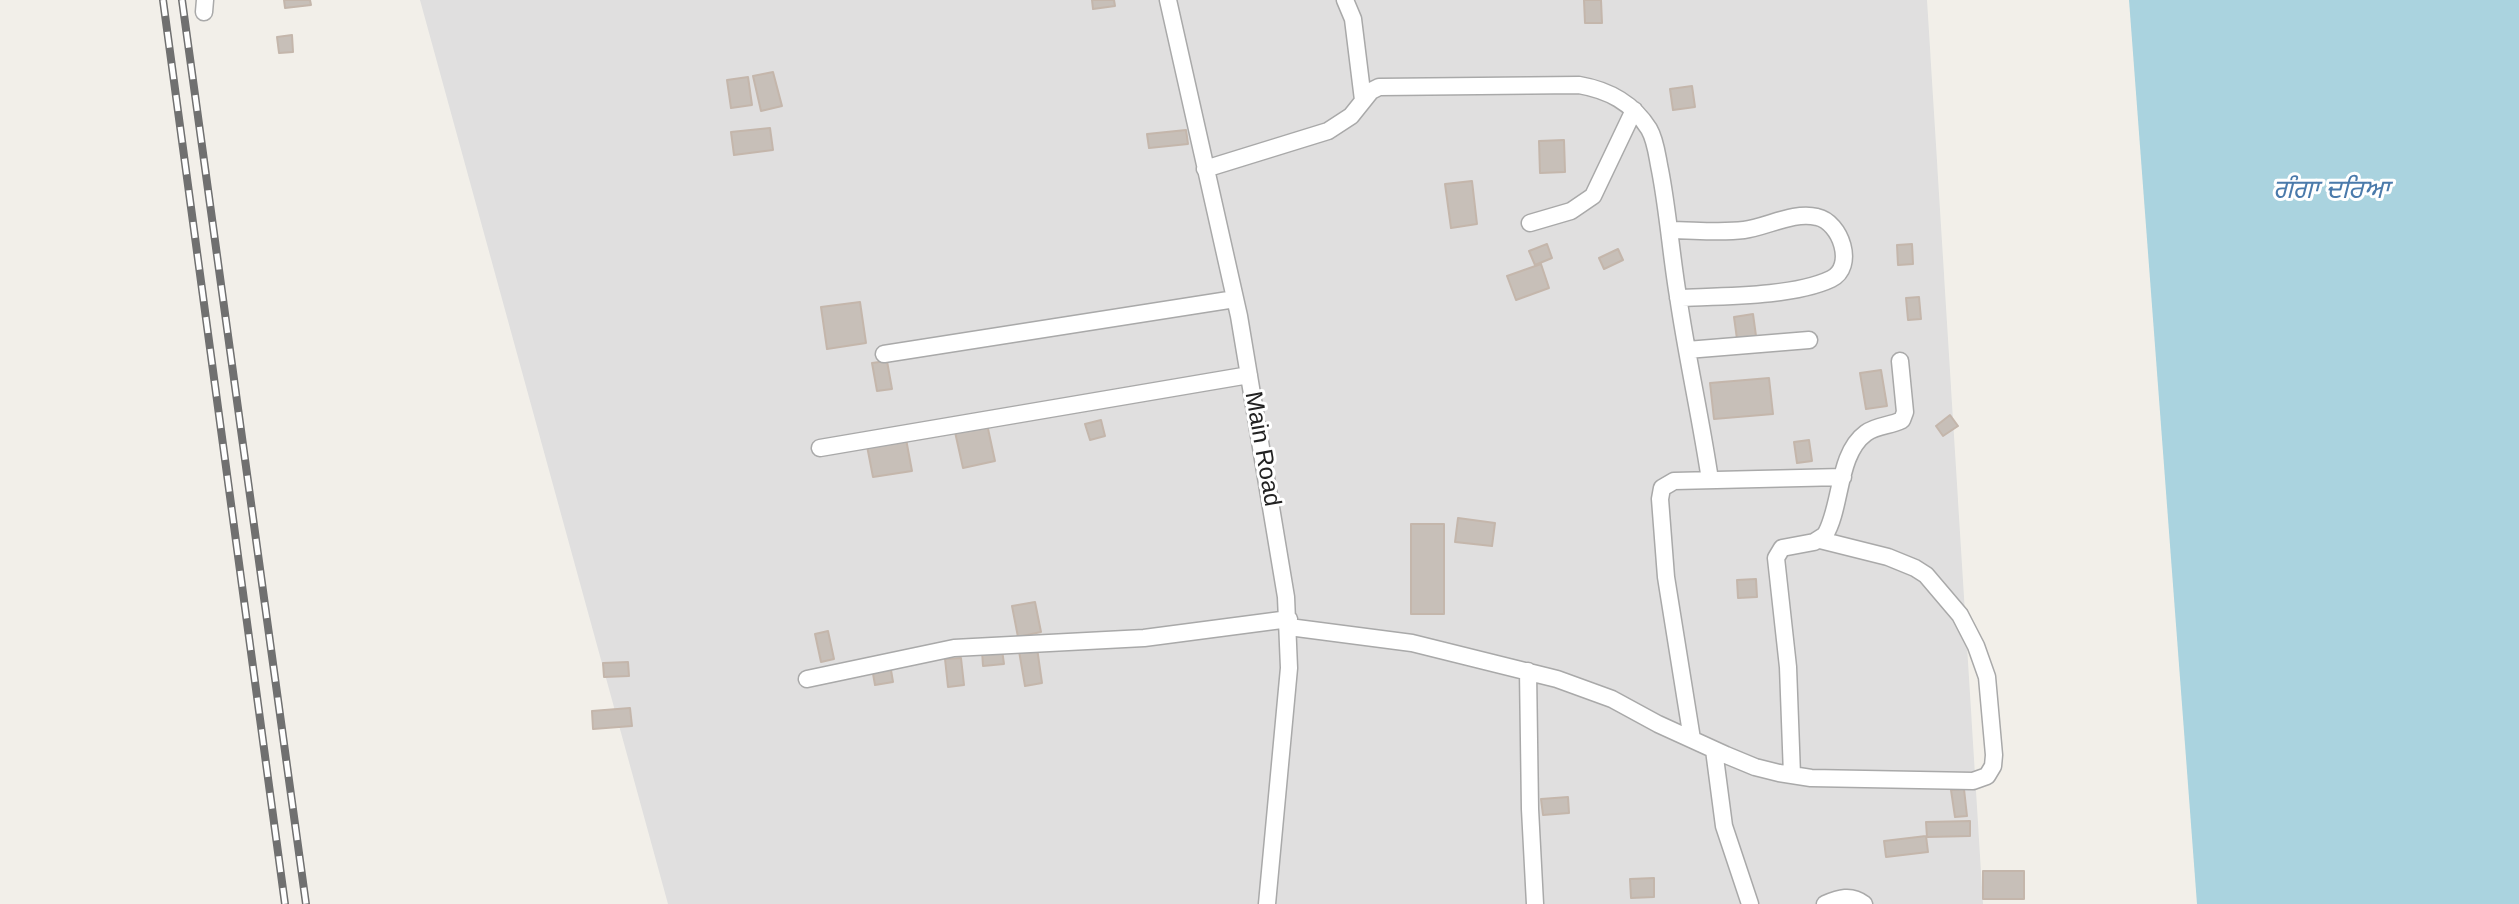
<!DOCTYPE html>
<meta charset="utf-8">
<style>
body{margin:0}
canvas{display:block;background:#f2efe9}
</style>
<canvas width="2519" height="904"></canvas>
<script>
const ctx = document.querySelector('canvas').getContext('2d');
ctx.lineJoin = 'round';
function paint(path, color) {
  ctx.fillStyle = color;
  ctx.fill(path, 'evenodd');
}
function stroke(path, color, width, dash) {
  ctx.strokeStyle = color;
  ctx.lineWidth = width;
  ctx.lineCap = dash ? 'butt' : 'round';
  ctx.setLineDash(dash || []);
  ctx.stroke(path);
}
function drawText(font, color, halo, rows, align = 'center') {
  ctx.font = font + ' Helvetica,"Noto Sans Gurmukhi",sans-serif';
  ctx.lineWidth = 6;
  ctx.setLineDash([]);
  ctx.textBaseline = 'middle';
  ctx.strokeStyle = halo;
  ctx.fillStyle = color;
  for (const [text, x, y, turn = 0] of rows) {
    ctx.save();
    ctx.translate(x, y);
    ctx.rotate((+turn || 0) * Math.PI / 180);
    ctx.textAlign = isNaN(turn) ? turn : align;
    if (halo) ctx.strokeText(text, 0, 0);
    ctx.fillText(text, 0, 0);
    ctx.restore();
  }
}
paint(new Path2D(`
 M420,0h1507l56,904h-1315z`), '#e0dfdf');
paint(new Path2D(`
 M2129,0h390v904h-322z`), '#aad3df');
const building = new Path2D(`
 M284,0h26l1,5 -26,3z
 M1092,0h22l1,6 -22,3z
 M1584,0h17l1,23h-17z
 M292,35l1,17 -14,1 -2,-16z
 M773,72l9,34 -21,5 -8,-35z
 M748,77l4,28 -21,3 -4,-28z
 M1692,86l3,21 -22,3 -3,-21z
 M770,128l3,22 -39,5 -3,-23z
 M1186,130l2,14 -39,4 -2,-14z
 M1564,140l1,32 -25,1 -1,-32z
 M1472,181l5,43 -26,4 -6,-44z
 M1547,244l5,14 -17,7 -6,-14z
 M1912,244l1,20 -15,1 -1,-20z
 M1618,249l5,11 -19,9 -5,-11z
 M1541,264l8,24 -33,12 -9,-24z
 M1919,297l2,22 -13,1 -2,-22z
 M860,302l6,41 -39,6 -6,-42z
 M1753,314l3,22 -19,3 -3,-22z
 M887,361l5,28 -15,2 -5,-28z
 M1881,370l6,36 -21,3 -6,-36z
 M1769,378l4,36 -59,5 -4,-36z
 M1950,415l8,11 -15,10 -7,-10z
 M1101,420l4,16 -15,4 -5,-16z
 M987,424l8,37 -32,7 -8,-36z
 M906,439l6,32 -39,6 -6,-31z
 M1809,440l3,21 -15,2 -3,-21z
 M1458,518l37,5 -3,23 -37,-4z
 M1411,524h33v90h-33z
 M1756,579l1,18 -19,1 -1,-18z
 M1035,602l6,30 -23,5 -6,-31z
 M828,631l6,28 -13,3 -6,-28z
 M1037,648l5,35 -17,3 -6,-35z
 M1002,650l2,14 -21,2 -1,-15z
 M961,658l3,27 -16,2 -3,-28z
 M628,662l1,14 -25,1 -1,-14z
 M890,664l3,18 -18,3 -3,-17z
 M630,708l2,18 -39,3 -1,-18z
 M1964,789l3,27 -12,1 -4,-27z
 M1568,797l1,16 -26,2 -2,-16z
 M1970,821v15l-43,1 -1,-15z
 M1926,836l2,16 -42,5 -2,-16z
 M1983,871h41v28h-41z
 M1654,878v19l-23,1 -1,-19z`);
paint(building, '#c7bfb8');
stroke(building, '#c4b6ab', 2);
const street = new Path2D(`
 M1168,0l71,316 47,281 3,71 -22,236
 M1345,0l8,19 10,81
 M204,12l1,-12
 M1205,169l123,-38 23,-15 20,-25 8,-4 200,-2c29,5 53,17 70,44 7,12 8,27 11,41 8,41 11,84 18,126 9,62 23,123 32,184
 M1530,223l41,-12 22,-15 41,-86
 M1669,230c25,0 50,3 75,0 23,-3 50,-19 73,-13 24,5 39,50 14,62 -38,18 -110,17 -153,19
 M1687,350l122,-10
 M884,354l351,-55
 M820,448l429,-73
 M1289,627l123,16 145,36 55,20 46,25 68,31 29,12 24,6 32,5 162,3 14,-5 6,-10 1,-11 -7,-78 -11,-31 -16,-31 -34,-40 -11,-7 -27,-11 -68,-17
 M1528,671l2,138 5,95
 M807,679l147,-31 190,-10 145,-19
 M1692,739l-26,-162 -6,-78 2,-11 12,-7 169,-4
 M1714,750l10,76 26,78
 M1792,775l-4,-108 -12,-109 6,-10 32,-6 11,-7c17,-28 12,-81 41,-102 11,-8 24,-7 36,-13l3,-8 -5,-51
 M1825,904c14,-6 26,-10 39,0`);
stroke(street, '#a9a9a9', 19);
stroke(street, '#fff', 16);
const rail = new Path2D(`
 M163,0l122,904
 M182,0l124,904`);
stroke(rail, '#707070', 8);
stroke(rail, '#fff', 5, [16]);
drawText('24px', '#222', '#fff', [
 ["Main Road",1262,449,80]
]);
drawText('italic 26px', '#4a7aab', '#fff', [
 ["ਗੰਗਾ ਦਰਿਆ",2331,191]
]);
</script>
